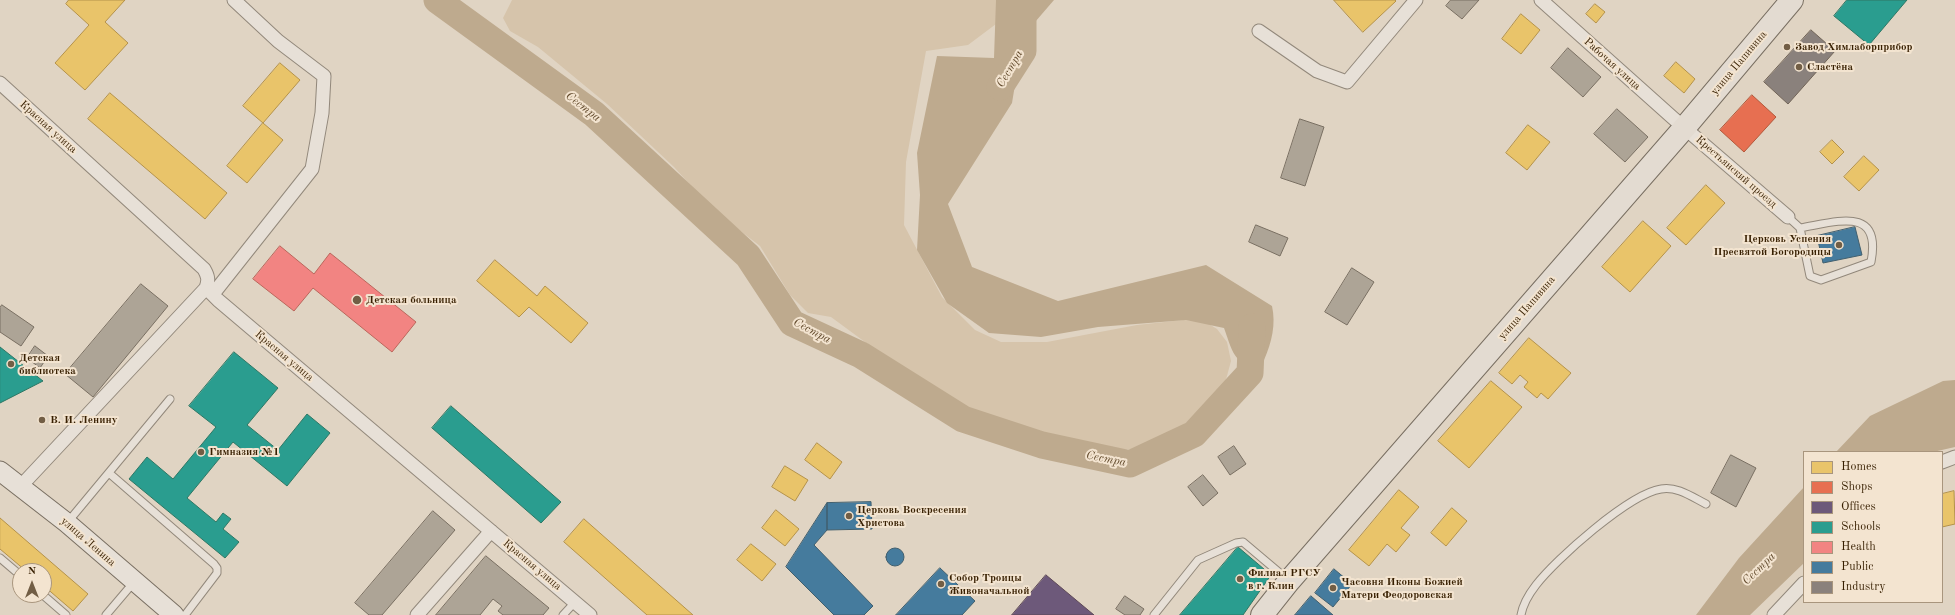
<!DOCTYPE html>
<meta charset="utf-8">
<style>
body{margin:0}
#map{position:relative;width:1955px;height:615px;overflow:hidden;background:#e0d4c3;font-family:"Old Standard TT",serif}
canvas{display:block}
.legend{position:absolute;left:1803px;top:451px;width:140px;height:152px;box-sizing:border-box;background:#f3e4d0;border:1px solid #a8957d;margin:0;padding:5px 7px;list-style:none;font-size:12px;color:#371f01}
.legend li{display:flex;align-items:center;gap:8px;height:20px}
.legend b{width:20px;border:1px solid #a8957d}
.north{position:absolute;left:12px;top:563px;width:40px;height:40px;box-sizing:border-box;background:#f3e4d0;border:1px solid #a8957d;border-radius:50%;rotate:0deg;font-size:11px;font-weight:700;line-height:16px;text-align:center;color:#371f01}
.north::after{content:'';display:block;margin:auto;width:14px;height:18px;background:#725e45;clip-path:polygon(50% 0,100% 100%,50% 72%,0 100%)}
</style>
<div id="map">
<canvas width="1955" height="615"></canvas>
<ul class="legend">
<li><b style="height:11px;background:#e9c46a"></b>Homes</li>
<li><b style="height:11px;background:#e76f51"></b>Shops</li>
<li><b style="height:11px;background:#6d597a"></b>Offices</li>
<li><b style="height:11px;background:#2a9d8f"></b>Schools</li>
<li><b style="height:11px;background:#f28482"></b>Health</li>
<li><b style="height:11px;background:#457b9d"></b>Public</li>
<li><b style="height:11px;background:#8a817c"></b>Industry</li>
</ul>
<div class="north">N</div>
</div>
<script>
const ctx = document.querySelector('canvas').getContext('2d');
ctx.lineJoin = 'round';
function paint(path, color) {
  ctx.fillStyle = color;
  ctx.fill(path, 'evenodd');
}
function stroke(path, color, width, dash) {
  ctx.strokeStyle = color;
  ctx.lineWidth = width;
  ctx.lineCap = dash ? 'butt' : 'round';
  ctx.setLineDash(dash || []);
  ctx.stroke(path);
}
function drawText(font, color, halo, rows, align = 'center') {
  ctx.font = font + ' "Old Standard TT",serif';
  ctx.lineWidth = 4;
  ctx.setLineDash([]);
  ctx.textBaseline = 'middle';
  ctx.strokeStyle = halo;
  ctx.fillStyle = color;
  for (const [text, x, y, turn = 0] of rows) {
    ctx.save();
    ctx.translate(x, y);
    ctx.rotate((+turn || 0) * Math.PI / 180);
    ctx.textAlign = isNaN(turn) ? turn : align;
    if (halo) ctx.strokeText(text, 0, 0);
    ctx.fillText(text, 0, 0);
    ctx.restore();
  }
}
paint(new Path2D(`
 M512,0h493l-5,21 -32,24 -42,6 -20,111 -2,63 38,72 33,33 26,12h46l90,-17 46,-5 21,1 13,8 10,13 4,19 -7,26 -30,30 -26,19 -30,12 -28,4 -23,-3 -71,-20 -57,-21 -60,-41 -68,-50 -23,-4 -18,-18 -30,-49 -48,-37 -38,-42 -67,-63 -69,-57 -28,-16 -7,-13z`), '#d6c4ab');
paint(new Path2D(`
 M996,0h58l-31,36 -11,67 -64,101 24,63 86,34 148,-36 66,41c4,18 0,36 -8,54 -29,13 -32,-11 -40,-32l-38,-8 -88,7 -57,10 -52,-4 -42,-30 -30,-53 3,-55 -3,-42 20,-97 57,2z
 M1955,380v67l-22,5h-97l34,-36 73,-35z
 M1804,487v76l-54,52h-54l43,-57z`), '#beaa8e');
const homes = new Path2D(`
 M69,0h56l-20,22 23,21 -43,47 -30,-27 34,-38 -23,-21z
 M1334,0h61l1,1 -33,31z
 M1595,4l10,8 -9,11 -10,-9z
 M1521,14l19,16 -19,24 -19,-15z
 M1676,62l19,17 -11,14 -20,-17z
 M280,63l20,17 -37,43 -20,-17z
 M110,93l117,100 -22,26 -117,-100z
 M263,123l20,17 -36,43 -20,-17z
 M1528,125l22,17 -23,28 -21,-17z
 M1832,140l12,12 -12,12 -12,-12z
 M1864,156l15,14 -20,21 -15,-14z
 M1706,185l19,18 -39,42 -19,-17z
 M1643,221l28,25 -41,46 -28,-25z
 M495,260l42,36 8,-10 43,37 -17,20 -42,-36 -10,10 -42,-36z
 M1529,338l42,35 -23,26 -7,-6 -4,5 -13,-11 4,-5 -8,-7 -8,9 -13,-11z
 M1491,381l31,26 -53,61 -31,-27z
 M817,443l25,19 -12,17 -25,-19z
 M785,466l23,14 -13,21 -23,-14z
 M1399,490l20,17 -18,21 9,7 -14,17 -9,-8 -18,22 -20,-16z
 M1954,491l1,33 -13,3v-33z
 M1452,508l15,13 -21,25 -15,-13z
 M776,510l23,19 -14,17 -23,-18z
 M0,518l88,76 -15,17 -29,-25v-15h-18l-26,-22z
 M584,519l109,96h-46l-83,-73z
 M751,544l25,20 -14,17 -25,-21z`);
paint(homes, '#e9c46a');
stroke(homes, '#b4924a', 1);
const shops = new Path2D(`
 M1752,95l24,22 -32,35 -24,-22z`);
paint(shops, '#e76f51');
stroke(shops, '#b25739', 1);
const offices = new Path2D(`
 M1046,575l48,40h-82z`);
paint(offices, '#6d597a');
stroke(offices, '#5d4856', 1);
const schools = new Path2D(`
 M1847,0h60l-38,45 -35,-29z
 M0,347l43,34 -43,22z
 M234,352l44,36 -31,37 31,25 29,-36 23,19 -43,53 -54,-44 -46,56 29,24 7,-9 8,6 -8,10 16,13 -14,16 -96,-79 18,-22 26,22 43,-52 -27,-21z
 M451,406l110,96 -20,21 -109,-95z
 M1238,547l33,28 -28,40h-63z`);
paint(schools, '#2a9d8f');
stroke(schools, '#2e7764', 1);
const health = new Path2D(`
 M280,246l34,28 16,-21 86,69 -24,30 -79,-64 -19,23 -41,-32z`);
paint(health, '#f28482');
stroke(health, '#ba665b', 1);
const public = new Path2D(`
 M1855,227l7,28 -39,8 -6,-27z
 M871,502l1,27 -45,1v-27z
 M827,503v27l-13,15 59,61 -9,9h-30l-48,-48z
 M886 557a9 9 0 1 1 18 0a9 9 0 1 1-18 0Z
 M940,568l35,33 -13,14h-66z
 M1334,569l18,15 -19,23 -18,-14z
 M1311,596l22,19h-38z`);
paint(public, '#457b9d');
stroke(public, '#415f6e', 1);
const industry = new Path2D(`
 M1811,30l24,21 -47,53 -24,-22z`);
paint(industry, '#8a817c');
stroke(industry, '#716457', 1);
stroke(new Path2D(`
 M437,0l157,114 154,142 44,67 69,32 102,64 79,26 88,19 64,-30 56,-61 2,-46
 M1000,87l23,-36v-51`), '#beaa8e', 27);
const building = new Path2D(`
 M1451,0h28l-17,19 -16,-13z
 M1568,48l33,29 -18,20 -32,-29z
 M1617,109l31,28 -23,25 -31,-28z
 M1300,119l24,8 -19,59 -24,-8z
 M1256,225l32,13 -8,18 -31,-14z
 M1352,268l22,14 -27,43 -22,-13z
 M141,284l27,22 -75,91 -28,-23z
 M2,305l32,22 -13,19 -21,-14v-24z
 M35,346l13,10 -8,12 -13,-10z
 M1234,446l12,18 -16,11 -12,-18z
 M1731,455l25,13 -20,39 -25,-14z
 M1203,475l15,18 -15,13 -15,-19z
 M433,511l22,19 -73,85h-13l-14,-12z
 M486,556l63,52 -6,7h-40l-5,-4 4,-5 -9,-7 -13,16h-44z
 M1125,596l19,13 -4,6h-15l-9,-6z`);
paint(building, '#ada496');
stroke(building, '#796f62', 1);
const lane = new Path2D(`
 M1788,217l12,11 10,48 11,4 50,-18c11,-57 -35,-40 -71,-34
 M109,473l105,91 3,4v5l-32,42
 M67,523l103,-124
 M0,558l20,17
 M43,595l23,20
 M106,615l28,-33
 M563,615l12,-13
 M1154,615l44,-55 38,-17 7,-1 45,38
 M1521,615c2,-11 8,-21 15,-30 20,-26 93,-91 125,-96 16,-3 31,8 45,15`);
const street = new Path2D(`
 M1541,0l132,118 115,99
 M1259,31l58,40 30,11 69,-82
 M0,83l204,186c4,7 5,11 2,19l12,12 372,315
 M213,294l99,-125 10,-56 2,-37 -46,-35 -44,-41
 M1942,462l13,-5
 M20,487l186,-199
 M417,615l74,-84
 M1774,615l30,-32`);
const secondary = new Path2D(`
 M0,471l67,52 107,92`);
const highway = new Path2D(`
 M1262,615l27,-34 396,-454 107,-127`);
stroke(lane, '#92887b', 9);
stroke(street, '#92887b', 15);
stroke(secondary, '#796f62', 21);
stroke(highway, '#796f62', 24);
stroke(lane, '#e7e0d7', 7);
stroke(street, '#e7e0d7', 13);
stroke(secondary, '#e7e0d7', 19);
stroke(highway, '#e3dbd1', 22);
for (const [x, y, r, color] of [
 [1787,47,4,"#725e45"],
 [1799,67,4,"#725e45"],
 [1839,245,4,"#725e45"],
 [357,300,5,"#725e45"],
 [11,364,4,"#725e45"],
 [42,420,4,"#725e45"],
 [201,452,4,"#725e45"],
 [849,516,4,"#725e45"],
 [1240,579,4,"#725e45"],
 [941,584,4,"#725e45"],
 [1333,588,4,"#725e45"]
]) {
  const dot = new Path2D();
  dot.arc(x, y, r, 0, 2 * Math.PI);
  ctx.fillStyle = color;
  ctx.fill(dot);
  stroke(dot, '#f3e4d0', 1.5);
}
drawText('bold 11px', '#371f01', '#f3e4d0', [
 ["Завод Химлаборприбор",1795,47],
 ["Сластёна",1807,67],
 ["Церковь Успения",1831,239,"right"],
 ["Пресвятой Богородицы",1831,252,"right"],
 ["Детская больница",366,300],
 ["Детская",19,358],
 ["библиотека",19,371],
 ["В. И. Ленину",50,420],
 ["Гимназия №1",209,452],
 ["Церковь Воскресения",857,510],
 ["Христова",857,523],
 ["Филиал РГСУ",1248,573],
 ["в г. Клин",1248,586],
 ["Собор Троицы",949,578],
 ["Живоначальной",949,591],
 ["Часовня Иконы Божией",1341,582],
 ["Матери Феодоровская",1341,595]
], 'left');
drawText('11px', '#371f01', '#f3e4d0', [
 ["улица Папивина",1739,63,-50],
 ["Рабочая улица",1612,64,42],
 ["Красная улица",48,127,42],
 ["Крестьянский проезд",1736,172,41],
 ["улица Папивина",1527,308,-49],
 ["Красная улица",284,356,40],
 ["улица Ленина",88,542,41],
 ["Красная улица",532,565,40]
]);
drawText('italic 12px', '#61492b', '#f3e4d0', [
 ["Сестра",1010,69,-60],
 ["Сестра",583,107,38],
 ["Сестра",812,331,28],
 ["Сестра",1106,459,11],
 ["Сестра",1759,569,-44]
]);
</script>
